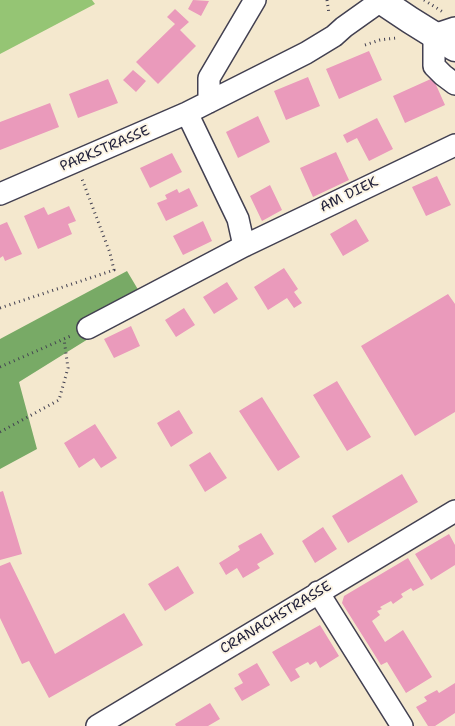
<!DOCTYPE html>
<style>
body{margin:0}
canvas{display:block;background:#f4e8ce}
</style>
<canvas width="455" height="726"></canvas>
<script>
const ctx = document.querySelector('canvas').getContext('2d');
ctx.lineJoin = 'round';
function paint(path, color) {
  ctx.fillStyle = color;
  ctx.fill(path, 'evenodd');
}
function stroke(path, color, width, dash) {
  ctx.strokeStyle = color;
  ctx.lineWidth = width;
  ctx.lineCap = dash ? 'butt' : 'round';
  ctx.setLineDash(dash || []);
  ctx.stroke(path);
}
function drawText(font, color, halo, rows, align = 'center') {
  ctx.font = font + ' "Shantell Sans",sans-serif';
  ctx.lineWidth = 4;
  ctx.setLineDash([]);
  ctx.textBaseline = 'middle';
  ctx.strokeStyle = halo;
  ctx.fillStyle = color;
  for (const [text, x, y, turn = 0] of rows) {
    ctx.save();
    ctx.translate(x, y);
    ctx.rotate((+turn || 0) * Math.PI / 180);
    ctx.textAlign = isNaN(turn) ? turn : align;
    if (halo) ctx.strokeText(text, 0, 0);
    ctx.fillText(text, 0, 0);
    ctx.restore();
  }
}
paint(new Path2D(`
 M0,0h92l3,4 -95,50z`), '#95c574');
paint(new Path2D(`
 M127,271l19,32 -127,79 18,67 -37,20v-130z`), '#78aa66');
paint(new Path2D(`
 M193,0l16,1 -8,15 -13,-7z
 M175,9l14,13 -9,8 16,16 -38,38 -22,-22 39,-38 -8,-7z
 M369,51l13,29 -43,19 -13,-30z
 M133,70l13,11 -10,11 -13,-12z
 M308,77l12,29 -34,14 -12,-29z
 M433,78l12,27 -40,18 -12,-27z
 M108,79l10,24 -40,15 -9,-24z
 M50,103l9,24 -59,23v-28z
 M258,116l12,26 -32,16 -12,-26z
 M377,118l16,31 -24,12 -12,-23 -10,5 -4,-8z
 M336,152l13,28 -36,17 -13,-29z
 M172,153l10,19 -32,16 -10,-20z
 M437,176l14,29 -25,11 -14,-29z
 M270,185l12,25 -20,11 -12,-25z
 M189,188l9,18 -32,15 -9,-18 10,-4 -2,-4 12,-6 2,4z
 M69,206l7,15 -8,3 4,10 -34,15 -14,-33 20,-9 4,8z
 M356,219l13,22 -26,15 -13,-22z
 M203,221l9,20 -29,14 -10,-19z
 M7,222l15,32 -17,7 -2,-5 -3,2v-33z
 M284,268l14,21 -4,3 8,11 -8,5 -7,-10 -19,12 -14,-23z
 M227,282l11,17 -24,15 -11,-17z
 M448,294l7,10v108l-40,24 -54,-90z
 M184,308l11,17 -19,12 -11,-17z
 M131,326l9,20 -26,12 -10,-19z
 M337,381l34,56 -24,14 -34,-56z
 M262,397l38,60 -22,14 -39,-60z
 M179,410l14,23 -22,14 -14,-24z
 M95,424l22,34 -16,10 -7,-10 -15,10 -15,-25z
 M210,452l17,26 -22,14 -16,-27z
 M402,474l16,28 -70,41 -16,-27z
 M3,491l19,63 -22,6v-68z
 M323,527l14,22 -22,14 -13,-22z
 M261,533l13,21 -17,10 3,4 -17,10 -6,-10 -11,7 -7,-12 21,-13 -2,-4z
 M449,534l6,11v20l-24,15 -16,-26z
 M408,558l16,27 -11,6 -2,-3 -10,6 2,3 -10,7 -2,-3 -11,6 2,2 -5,2 3,4 -8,6 13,21 18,-12 29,47 -26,16 -19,-31 -6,3 -39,-62 2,-7z
 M10,562l45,92 69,-41 19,32 -94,53 -20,-37 -7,3 -22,-46v-52z
 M178,566l16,27 -29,18 -17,-27z
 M320,625l19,31 -19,12 -4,-7 -6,4 -2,-3 -13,7 5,8 -9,5 -19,-30z
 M257,663l13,22 -28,16 -8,-13 9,-5 -5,-9z
 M455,683v30l-20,13h-7l-12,-19 11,-6 -3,-4 13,-7 2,3z
 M210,703l10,16 -12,7h-32l-1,-2z`), '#ea9abb');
const minor = new Path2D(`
 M455,28l-21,7v31l9,9 12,9
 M209,102v-24l46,-78
 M187,113l51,106 6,27
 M0,194l187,-81 119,-60 28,-17 10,-9 38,-27
 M88,328l156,-82 211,-101
 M318,592l84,134
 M97,726l358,-215`);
const major = new Path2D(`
 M380,0l30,20 45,28`);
stroke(minor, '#424051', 24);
stroke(major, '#424051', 29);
stroke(new Path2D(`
 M327,0l2,14
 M424,0l19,12
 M365,45l15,-5 16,-2
 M0,308l114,-38 -4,-17 -28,-74
 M0,367l73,-32
 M0,432l59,-32 9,-32 -4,-29`), '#424051', 3, [1, 4]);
stroke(minor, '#fff', 21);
stroke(major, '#fff', 26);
drawText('14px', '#22223b', '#fcf5e5', [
 ["PARKSTRASSE",105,149,-23],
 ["AM DIEK",349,195,-26],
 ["CRANACHSTRASSE",276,618,-31]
]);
</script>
